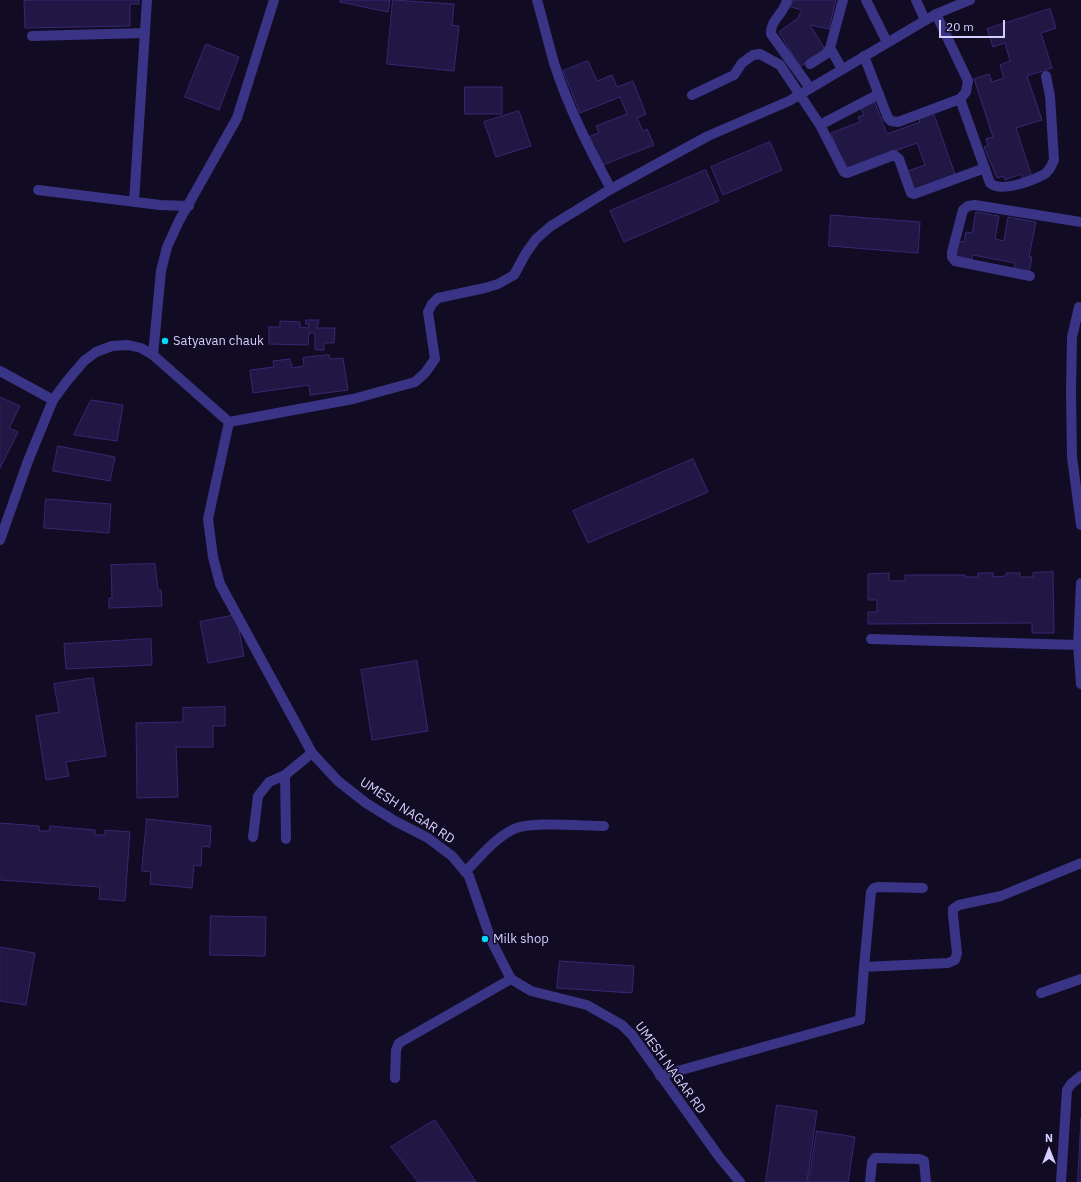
<!DOCTYPE html>
<style>
body{margin:0}
#map{position:relative;width:1081px;height:1182px;overflow:hidden;background:#110c23;font-family:"IBM Plex Sans",sans-serif}
canvas{display:block}
.north{position:absolute;left:1029px;top:1130px;width:40px;height:40px;-webkit-text-stroke:3px #110c23;paint-order:stroke;rotate:0deg;font-size:11px;font-weight:700;line-height:16px;text-align:center;color:#d5ceff}
.north::after{content:'';display:block;margin:auto;width:14px;height:18px;background:#d5ceff;clip-path:polygon(50% 0,100% 100%,50% 72%,0 100%)}
.scale{position:absolute;left:939px;top:20px;width:66px;height:18px;box-sizing:border-box;border:2px solid #d5ceff;border-top:0;padding-left:5px;font-size:12px;line-height:14px;white-space:nowrap;color:#d5ceff;-webkit-text-stroke:3px #110c23;paint-order:stroke}
</style>
<div id="map">
<canvas width="1081" height="1182"></canvas>
<div class="north">N</div>
<div class="scale">20 m</div>
</div>
<script>
const ctx = document.querySelector('canvas').getContext('2d');
ctx.lineJoin = 'round';
function paint(path, color) {
  ctx.fillStyle = color;
  ctx.fill(path, 'evenodd');
}
function stroke(path, color, width, dash) {
  ctx.strokeStyle = color;
  ctx.lineWidth = width;
  ctx.lineCap = dash ? 'butt' : 'round';
  ctx.setLineDash(dash || []);
  ctx.stroke(path);
}
function drawText(font, color, halo, rows, align = 'center') {
  ctx.font = font + ' "IBM Plex Sans",sans-serif';
  ctx.lineWidth = 3;
  ctx.setLineDash([]);
  ctx.textBaseline = 'middle';
  ctx.strokeStyle = halo;
  ctx.fillStyle = color;
  for (const [text, x, y, turn = 0] of rows) {
    ctx.save();
    ctx.translate(x, y);
    ctx.rotate((+turn || 0) * Math.PI / 180);
    ctx.textAlign = isNaN(turn) ? turn : align;
    if (halo) ctx.strokeText(text, 0, 0);
    ctx.fillText(text, 0, 0);
    ctx.restore();
  }
}
const building = new Path2D(`
 M34,0h105v4h-9v22l-105,2 -1,-27z
 M341,0h49l-2,12 -48,-10z
 M393,0l61,4 -2,21 7,1 -5,45 -67,-7z
 M793,0h43l-7,29 -19,-4 15,24 -25,18 -21,-35 18,-13 5,-9 -11,-3z
 M1050,9l6,19 -15,5 11,35 -25,8 15,44 -26,8 16,49 -9,3 -2,-6 -16,6 -1,-4 -7,2 -13,-31 4,-1 -2,-7 7,-2 -19,-58 15,-5 3,8 12,-4 -4,-13 10,-4 -5,-18 -12,4 -6,-18z
 M206,44l33,13 -20,53 -34,-13z
 M588,61l9,20 15,-6 5,12 16,-6 13,33 -9,4 6,13 4,-2 7,16 -54,21 -12,-29 11,-4 -3,-7 31,-12 -7,-17 -40,16 -17,-42z
 M465,87h37v27h-37z
 M874,100l13,34 33,-12 -2,-5 15,-5 23,65 -43,16 -8,-21 20,-7 -8,-22 -72,26 -14,-36 29,-11 -2,-5 6,-2 -4,-9z
 M519,111l12,35 -35,11 -12,-35z
 M770,142l12,28 -59,25 -12,-28z
 M706,170l13,31 -95,41 -14,-31z
 M976,212l23,4 -4,23 9,2 4,-24 28,5 -7,35h3l-3,16 -15,-3 1,-7 -42,-8 -1,4 -17,-3 3,-15 6,1 2,-10 6,1z
 M831,215l89,7 -2,31 -89,-7z
 M306,320h13l-2,8h18l-1,15h-10v7h-9v-17h-6l-1,12 -39,-1v-17h11v-6l20,1v5l9,1v-4h-3z
 M329,355l1,4 13,-1 5,32 -38,5 -1,-10 -56,8 -3,-23 24,-3 -1,-6 17,-2 2,9 12,-2 -1,-8z
 M0,397l20,9 -11,22 9,4 -18,36z
 M91,400l32,5 -6,36 -43,-6z
 M58,446l57,11 -5,24 -57,-10z
 M693,459l15,33 -120,51 -15,-32z
 M46,499l65,5 -2,29 -65,-5z
 M155,564l3,26h3l1,16 -53,2v-10h3l-1,-33z
 M1053,572l1,61h-22v-10l-164,1v-12h9v-12h-9v-26l21,-1v8h16v-6h60v2h13v-4h15v4l13,-1v-3h14v4h13v-4z
 M236,615l8,41 -36,7 -8,-41z
 M151,639l1,26 -86,4 -2,-25z
 M417,661l11,70 -56,9 -11,-70z
 M93,678l13,78 -40,6 3,14 -23,4 -10,-64 23,-4 -5,-28z
 M225,707v19h-12v21h-37l2,50 -41,1 -1,-75 47,-1v-14z
 M147,819l64,7 -1,21 -8,-1 -1,20 -7,-1 -2,23 -42,-4 1,-12 -9,-1z
 M0,823l39,3v5h10l1,-5 45,4v5h10v-5l25,2 -5,69 -26,-2 1,-12 -100,-7z
 M211,916l55,1 -1,39 -55,-1z
 M0,947l35,6 -9,52 -26,-4z
 M560,961l74,5 -2,27 -75,-5z
 M777,1105l40,6 -10,71h-41z
 M1081,1118v64h-3z
 M435,1120l41,62h-58l-27,-35z
 M817,1131l38,6 -7,45h-39z`);
paint(building, '#211745');
stroke(building, '#382773', 1);
stroke(new Path2D(`
 M537,0c6,21 11,42 17,63 14,44 35,85 57,126
 M787,0c-3,14 -17,20 -16,34l39,54
 M866,0l21,42
 M916,0l9,20
 M936,14l32,67 -2,11 -6,7 30,84c11,10 41,-2 53,-8 6,-3 8,-9 11,-15l-4,-64 -4,-20
 M32,36l113,-3
 M830,48l12,21
 M864,56l24,62 3,3 7,1 62,-23
 M810,64l16,-10 4,-6 13,-48
 M879,94l-59,31 24,47 3,1 47,-18 5,4 12,34 3,1 71,-26
 M692,95l42,-20 8,-12 11,-8 7,-1 20,11 40,60
 M38,190l122,15 29,1
 M134,202l13,-202
 M1030,276l-75,-15 -3,-4v-5l11,-42 5,-4 7,-1 106,17
 M1079,307l-7,30 -1,54 1,66 9,68
 M153,355l8,-84 6,-24 12,-26 58,-103 37,-118
 M0,371l53,29
 M1081,583l-3,62 3,39
 M871,639l207,6
 M285,775l1,64
 M253,837l5,-41 11,-14 16,-7 27,-22
 M465,872c15,-15 30,-34 49,-43 16,-8 69,-3 90,-3
 M864,967l7,-75 3,-4 4,-1 45,1
 M1041,993l40,-14
 M660,1076l200,-56 4,-53 84,-4 7,-3 2,-7 -4,-38v-6l6,-4 42,-9 80,-33
 M395,1078l1,-28 3,-7 112,-64
 M870,1182l2,-20 3,-4h3l41,1 5,2 2,21
 M1061,1182l6,-92 4,-6 10,-8`), '#393485', 10);
stroke(new Path2D(`
 M229,422l-21,97 5,38 7,27 92,169 26,28 28,22 29,18 33,17 24,18 17,20 22,64 20,39 20,12 56,14 35,20 10,10 88,123 20,24
 M0,540l28,-79 25,-61 14,-19 17,-20 12,-9 16,-6 16,-1 13,3 12,7 76,67 124,-23 62,-17 10,-9 10,-14 -7,-47 4,-8 6,-6 47,-10 13,-4 16,-9 12,-22 10,-14 15,-13 60,-37 97,-53 81,-35 147,-87 34,-14`), '#393485', 10);
for (const [x, y, r, color] of [
 [165,341,4,"#00d9f9"],
 [485,939,4,"#00d9f9"]
]) {
  const dot = new Path2D();
  dot.arc(x, y, r, 0, 2 * Math.PI);
  ctx.fillStyle = color;
  ctx.fill(dot);
  stroke(dot, '#110c23', 1.5);
}
drawText('13px', '#d5ceff', '#110c23', [
 ["Satyavan chauk",173,341],
 ["Milk shop",493,939]
], 'left');
drawText('13px', '#d5ceff', '#110c23', [
 ["UMESH NAGAR RD",407,811,33],
 ["UMESH NAGAR RD",670,1068,54]
]);
</script>
